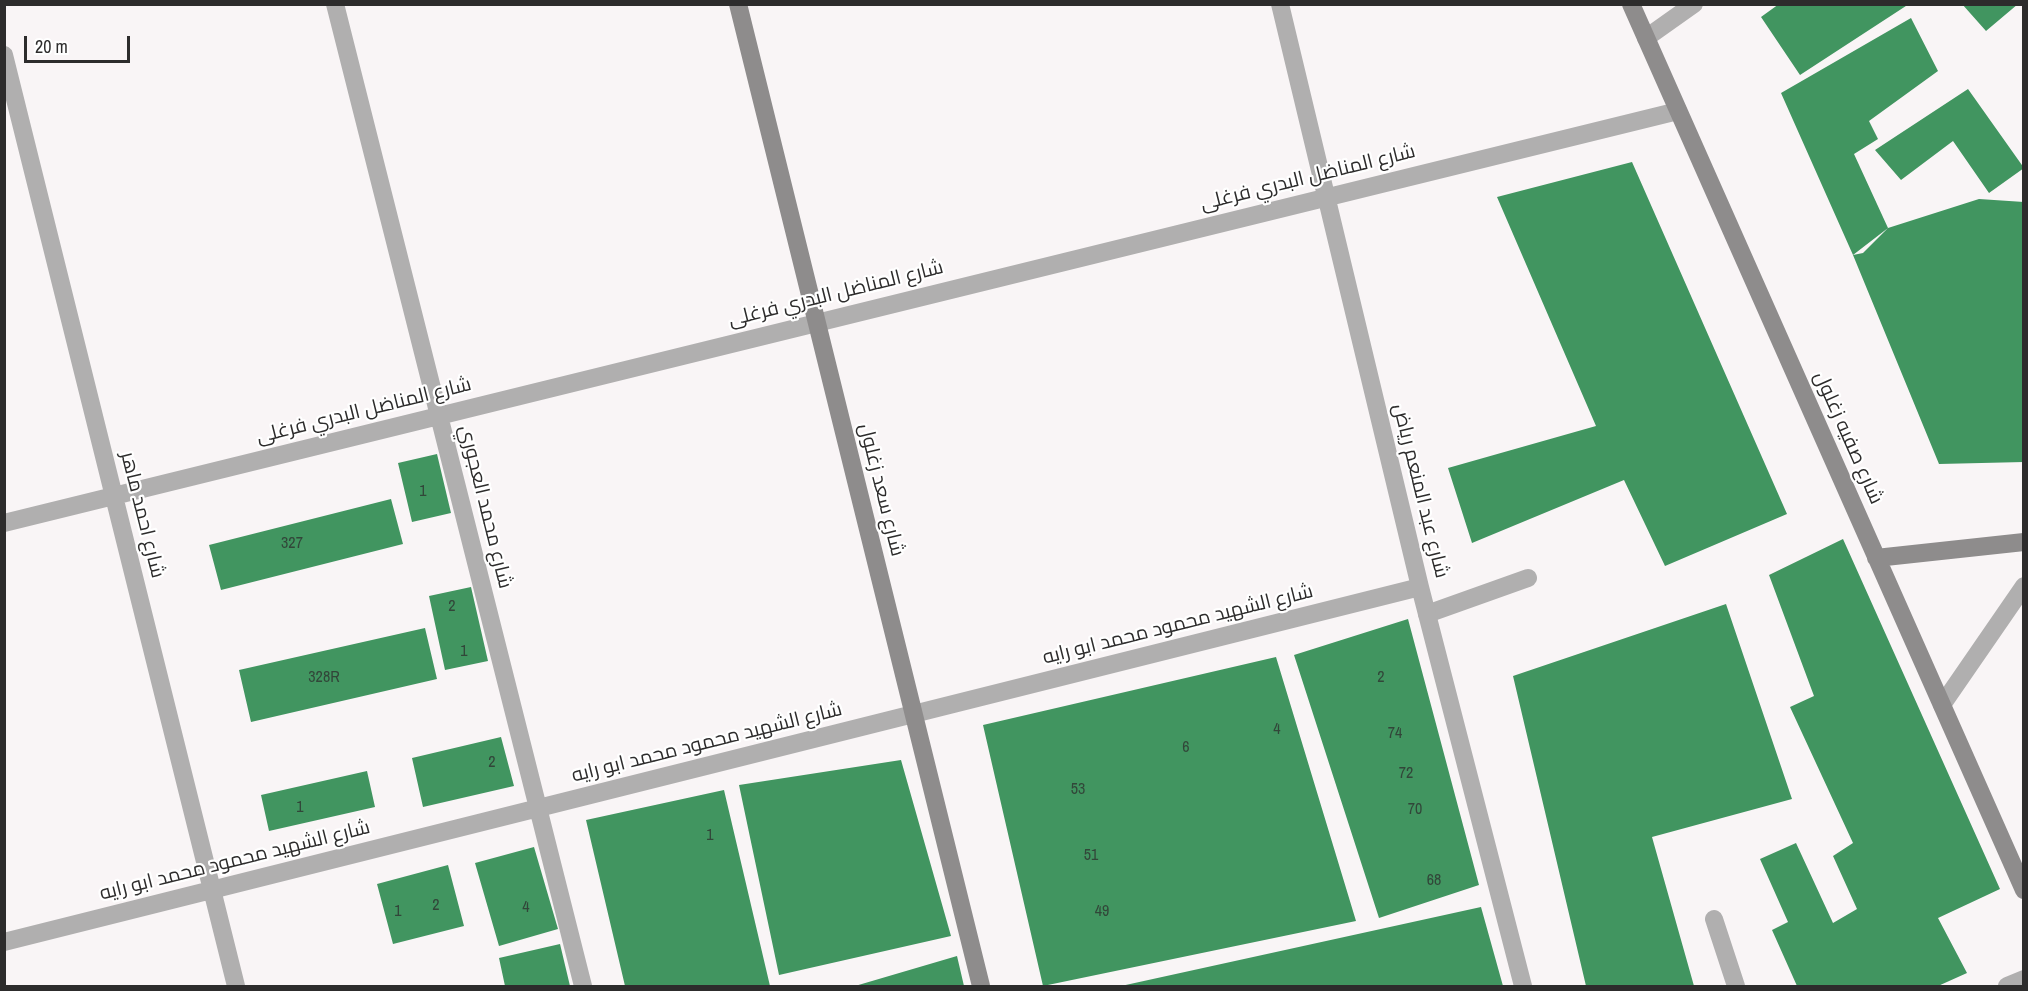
<!DOCTYPE html>
<meta charset="utf-8">
<style>
body{margin:0}
#map{position:relative;width:2028px;height:991px;overflow:hidden;background:#f9f5f6;font-family:"Archivo Narrow",sans-serif}
canvas{display:block}
.frame{position:absolute;inset:0;border:6px solid #2d2c2c;pointer-events:none}
.scale{position:absolute;left:24px;top:36px;width:106px;height:27px;box-sizing:border-box;border:3px solid #2d2c2c;border-top:0;padding-left:8px;font-size:18px;line-height:21px;white-space:nowrap;color:#2d2c2c;-webkit-text-stroke:4px #fff;paint-order:stroke}
</style>
<div id="map">
<canvas width="2028" height="991"></canvas>
<div class="frame"></div>
<div class="scale">20 m</div>
</div>
<script>
const ctx = document.querySelector('canvas').getContext('2d');
ctx.lineJoin = 'round';
function paint(path, color) {
  ctx.fillStyle = color;
  ctx.fill(path, 'evenodd');
}
function stroke(path, color, width, dash) {
  ctx.strokeStyle = color;
  ctx.lineWidth = width;
  ctx.lineCap = dash ? 'butt' : 'round';
  ctx.setLineDash(dash || []);
  ctx.stroke(path);
}
function drawText(font, color, halo, rows, align = 'center') {
  ctx.font = font + ' "Archivo Narrow",Cairo,sans-serif';
  ctx.lineWidth = 4.5;
  ctx.setLineDash([]);
  ctx.textBaseline = 'middle';
  ctx.strokeStyle = halo;
  ctx.fillStyle = color;
  for (const [text, x, y, turn = 0] of rows) {
    ctx.save();
    ctx.translate(x, y);
    ctx.rotate((+turn || 0) * Math.PI / 180);
    ctx.textAlign = isNaN(turn) ? turn : align;
    if (halo) ctx.strokeText(text, 0, 0);
    ctx.fillText(text, 0, 0);
    ctx.restore();
  }
}
paint(new Path2D(`
 M1779,4h130l-109,71 -39,-58z
 M1962,4h56l-32,27z
 M1911,18l27,53 -69,50 9,18 -24,15 34,74 91,-29 45,3v260l-85,2 -86,-209 10,-2 25,-25 -35,27 -72,-162z
 M1968,89l56,79 -35,25 -36,-52 -52,39 -26,-30z
 M1632,162l155,352 -122,52 -41,-86 -152,63 -24,-75 148,-42 -99,-229z
 M437,454l14,59 -39,9 -14,-59z
 M391,499l12,45 -182,46 -12,-45z
 M1843,539l157,350 -62,29 29,55 -29,13h-141l-25,-56 16,-8 -28,-63 36,-16 37,80 24,-14 -24,-53 20,-13 -63,-136 24,-11 -45,-121z
 M471,587l17,74 -43,9 -16,-74z
 M1726,604l66,195 -140,38 42,149h-108l-73,-310z
 M1408,619l71,266 -100,33 -85,-263z
 M425,628l12,51 -186,43 -12,-52z
 M1276,657l80,264 -313,65 -60,-261z
 M501,737l13,49 -91,21 -11,-49z
 M901,760l50,176 -172,39 -40,-190z
 M367,771l8,36 -106,24 -8,-36z
 M724,790l46,196h-145l-39,-166z
 M534,847l24,82 -59,17 -24,-83z
 M448,865l16,61 -71,18 -16,-60z
 M1481,907l22,79h-382z
 M560,944l10,42h-65l-6,-28z
 M957,956l7,30h-109z`), '#419560');
stroke(new Path2D(`
 M1427,614l101,-36
 M1714,919l22,67`), '#b0afaf', 18);
stroke(new Path2D(`
 M335,4l248,982
 M1280,4l140,583 103,399
 M1646,38l48,-34
 M4,55l232,931
 M4,523l1674,-412
 M1942,705l82,-119
 M4,942l1416,-355
 M2007,986l17,-7`), '#b0afaf', 18);
stroke(new Path2D(`
 M738,4l243,982
 M1631,4l393,886
 M1876,558l148,-16`), '#8e8c8c', 18);
drawText('16px', '#324639', null, [
 ["1",423,492],
 ["327",292,544],
 ["2",452,607],
 ["1",464,652],
 ["328R",324,678],
 ["2",1381,678],
 ["4",1277,730],
 ["74",1395,734],
 ["6",1186,748],
 ["2",492,763],
 ["72",1406,774],
 ["53",1078,790],
 ["1",300,808],
 ["70",1415,810],
 ["1",710,836],
 ["51",1091,856],
 ["68",1434,881],
 ["2",436,906],
 ["4",526,908],
 ["1",398,912],
 ["49",1102,912]
]);
drawText('20px', '#2d2c2c', '#fff', [
 ["شارع المناضل البدري فرغلى",1308,178,-14],
 ["شارع المناضل البدري فرغلى",836,294,-14],
 ["شارع المناضل البدري فرغلى",364,411,-14],
 ["شارع صفيه زغلول",1848,438,66],
 ["شارع سعد زغلول",881,490,76],
 ["شارع عبد المنعم رياض",1420,491,76],
 ["شارع محمد العجوري",485,507,76],
 ["شارع احمد ماهر",142,515,76],
 ["شارع الشهيد محمود محمد ابو رايه",1178,625,-14],
 ["شارع الشهيد محمود محمد ابو رايه",707,743,-14],
 ["شارع الشهيد محمود محمد ابو رايه",235,861,-14]
]);
</script>
